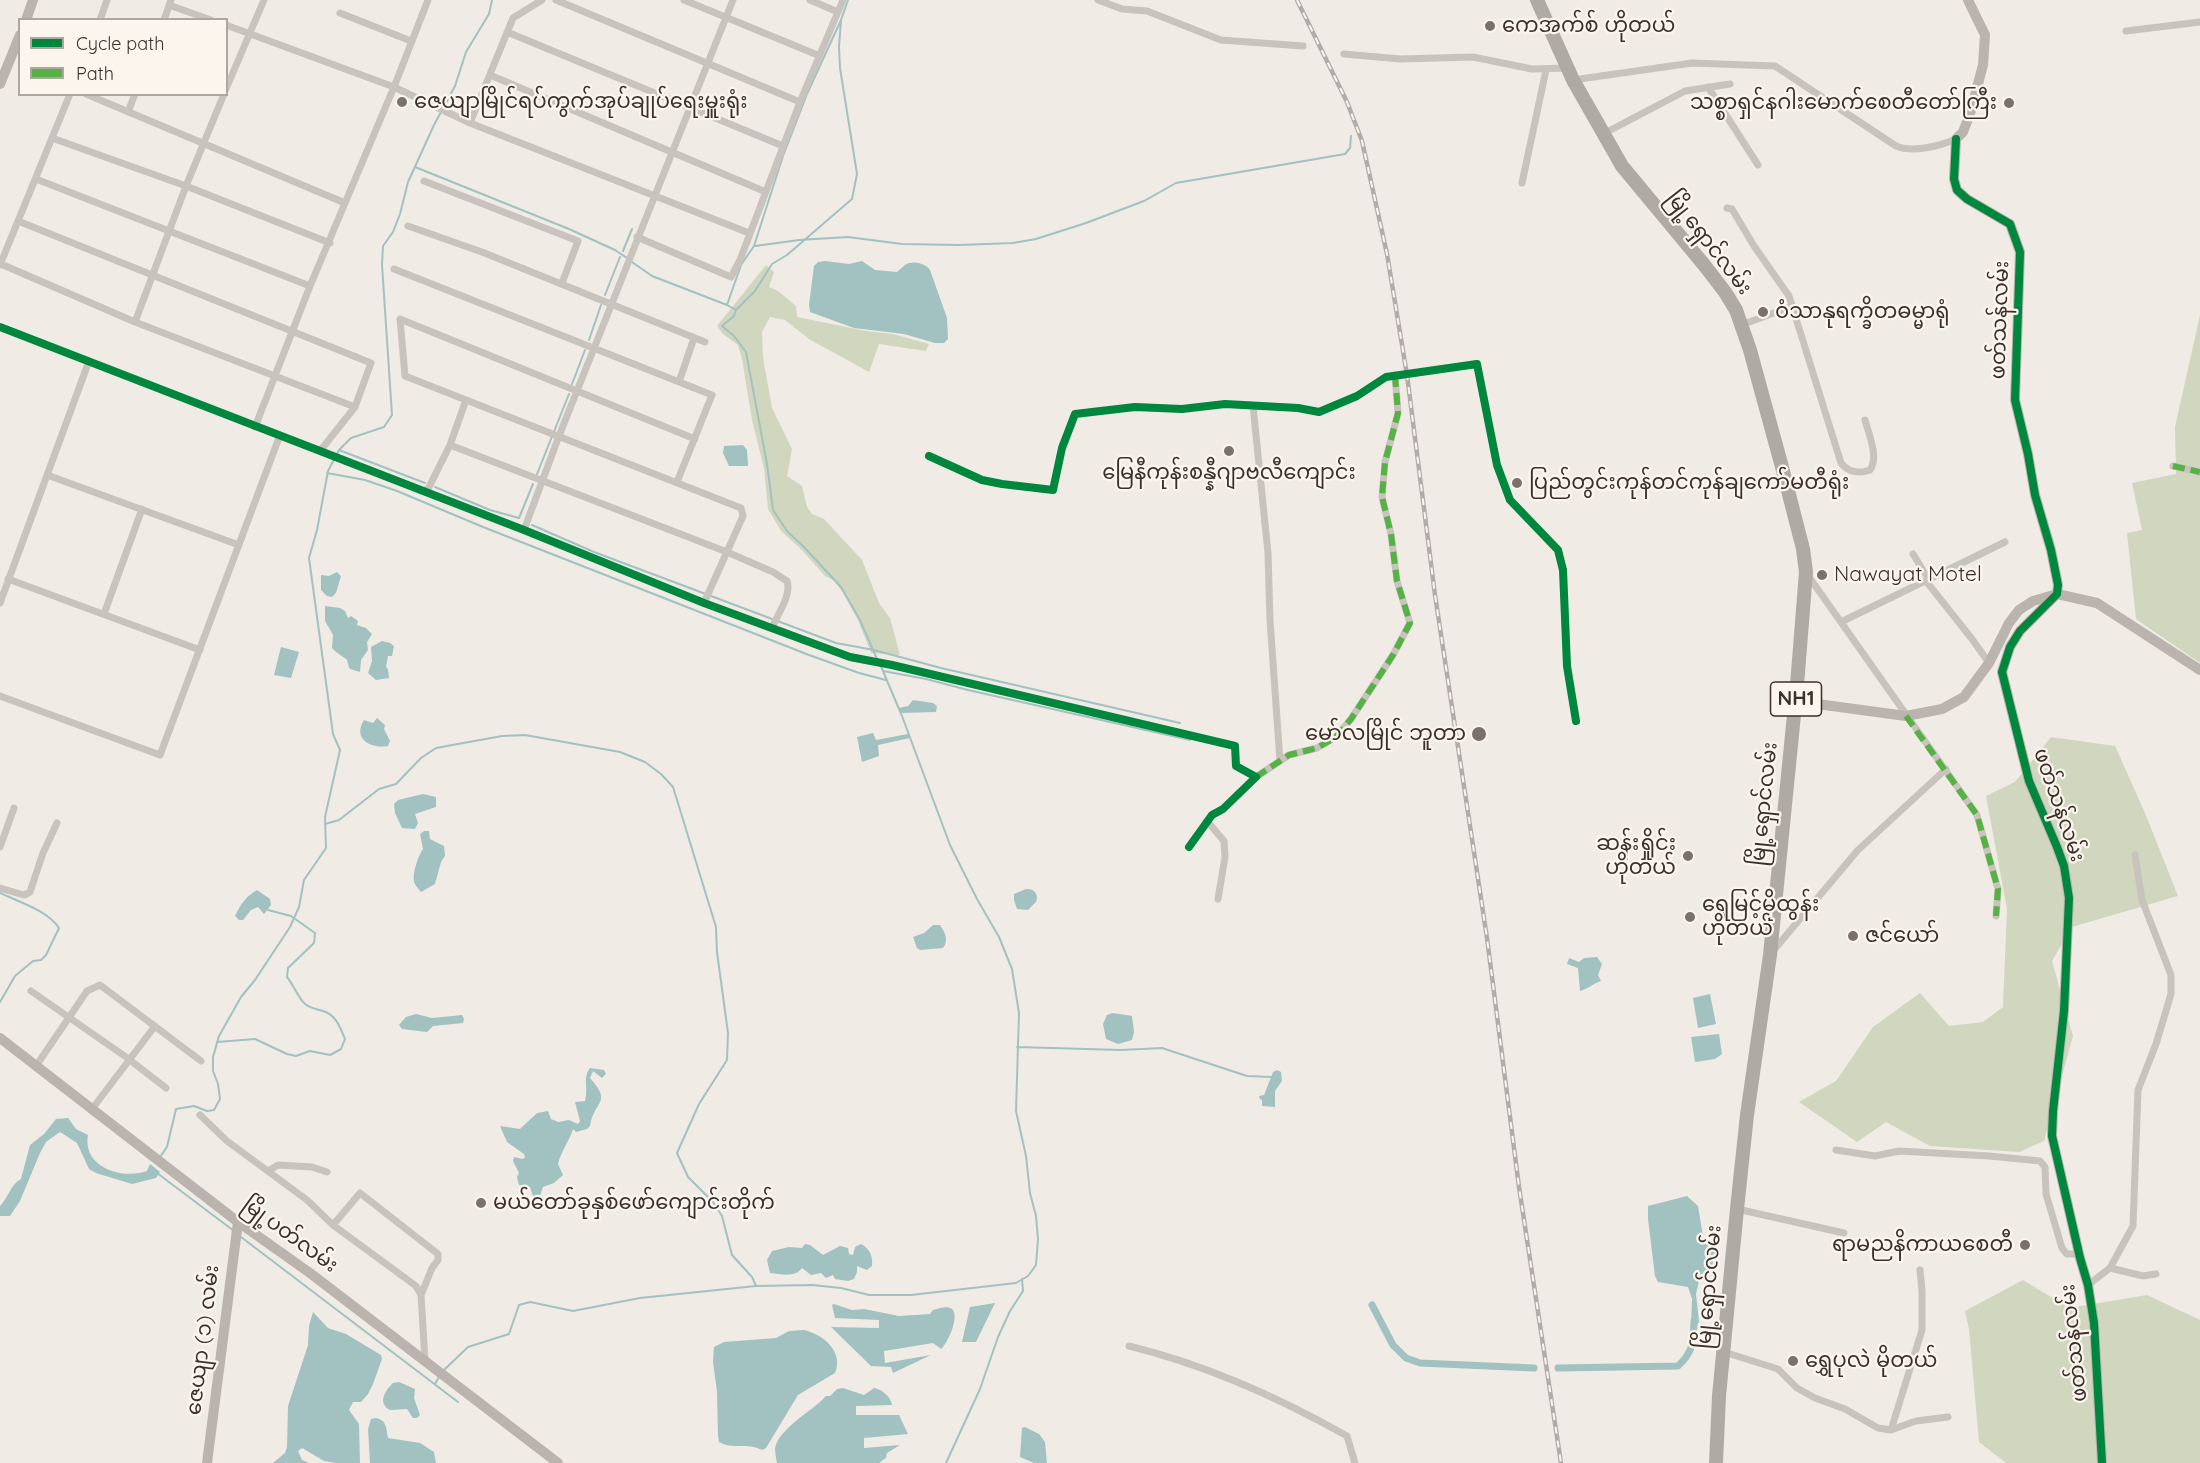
<!DOCTYPE html>
<meta charset="utf-8">
<style>
body{margin:0}
#map{position:relative;width:2200px;height:1463px;overflow:hidden;background:#f0ebe5;font-family:Quicksand,sans-serif}
canvas{display:block}
.legend{position:absolute;left:18px;top:18px;width:210px;height:78px;box-sizing:border-box;background:#fbf5ee;border:2px solid #aea6a0;margin:0;padding:8px 10px;list-style:none;font-size:18px;color:#3b302b}
.legend li{display:flex;align-items:center;gap:12px;height:30px}
.legend b{width:30px;border:2px solid #aea6a0}
</style>
<div id="map">
<canvas width="2200" height="1463"></canvas>
<ul class="legend">
<li><b style="height:8px;background:#00873e"></b>Cycle path</li>
<li><b style="height:8px;background:#57b246"></b>Path</li>
</ul>
</div>
<script>
const ctx = document.querySelector('canvas').getContext('2d');
ctx.lineJoin = 'round';
function paint(path, color) {
  ctx.fillStyle = color;
  ctx.fill(path, 'evenodd');
}
function stroke(path, color, width, dash) {
  ctx.strokeStyle = color;
  ctx.lineWidth = width;
  ctx.lineCap = dash ? 'butt' : 'round';
  ctx.setLineDash(dash || []);
  ctx.stroke(path);
}
function drawText(font, color, halo, rows, align = 'center') {
  ctx.font = font + ' Quicksand,"Noto Sans Myanmar",sans-serif';
  ctx.lineWidth = 4.5;
  ctx.setLineDash([]);
  ctx.textBaseline = 'middle';
  ctx.strokeStyle = halo;
  ctx.fillStyle = color;
  for (const [text, x, y, turn = 0] of rows) {
    ctx.save();
    ctx.translate(x, y);
    ctx.rotate((+turn || 0) * Math.PI / 180);
    ctx.textAlign = isNaN(turn) ? turn : align;
    if (halo) ctx.strokeText(text, 0, 0);
    ctx.fillText(text, 0, 0);
    ctx.restore();
  }
}
paint(new Path2D(`
 M766,265l8,7 -5,15 9,4 18,15 1,11 69,14 27,3 36,10 -3,7 -47,-7 -10,28 -60,-33 -24,-19 -15,-3 -8,15 1,26 9,50 20,41 -5,27 15,10 5,21 5,7 12,5 38,41 17,43 11,15 10,37 -29,-2 -13,-33 -16,-29 -9,-11 -8,-4 -25,-28 -19,-17 -13,-22 -4,-41 -12,-48 -10,-61 -4,-14 -15,-11 -6,-8z
 M2200,315v348l-64,-44 -9,-86 15,-3 -10,-47 44,-9 -1,-47z
 M2051,737l64,9 30,67 33,83 -106,31 -20,34 21,75 -29,105 -25,11 -89,-6 -44,-24 -29,20 -58,-40 37,-21 37,-54 47,-34 29,33 34,-4 20,-15 4,-98 -21,-113 29,-14z
 M2023,1280l46,28 78,-13 53,25v143h-194l-27,-21 -10,-113 -4,-18z`), '#d1d6bf');
paint(new Path2D(`
 M825,261l24,3 13,-3 13,9 22,2c3,-2 5,-5 8,-7 8,-5 20,-2 25,5l17,48 1,21 -4,4h-9l-31,-9 -50,-6 -44,-16 -1,-7 5,-39 4,-4z
 M743,445l4,5 1,16h-19l-6,-13 1,-7z
 M337,572l4,4 -5,17 -4,4 -5,-1 -6,-6v-15l8,1z
 M325,606l15,2 5,3 3,7 3,-2 7,5 -1,4 9,3 6,6 -5,8 1,8 -7,10 -1,12 -10,-3c-2,-3 -2,-6 -3,-9 -1,-2 -11,-7 -15,-12l1,-13 -8,-14z
 M382,641l8,2 4,3 -2,10h-4l-2,11 2,2 1,9 -13,2 -8,-7 4,-12 -1,-14z
 M281,647l18,5 -8,26 -17,-3z
 M913,700l20,3 4,3 -1,6 -35,1 -2,-5 9,-2z
 M377,718l8,7 -1,4 6,12 -2,5c-17,3 -36,-7 -24,-26l9,3z
 M873,733l3,7 32,-6 2,4 -32,7 1,11 -17,6 -5,-25z
 M423,794l13,3v10l-21,7 3,9 -3,6 -13,-1 -7,-15 -1,-9 4,-4z
 M424,831h5l1,8 14,7 1,10 -4,6 -6,22 -14,8c-2,-3 -5,-5 -6,-8 -4,-8 3,-28 8,-35l-3,-15z
 M1026,889c8,-1 13,5 10,13l-8,8 -11,-1 -3,-9v-6z
 M257,890l13,9 1,6 -7,9 -6,-7 -7,3 -8,10h-4l-4,-4c6,-12 10,-19 22,-26z
 M933,925h7c5,7 9,15 3,23l-23,2 -3,-2 -4,-11 11,-4z
 M1597,957l5,7 -4,11 3,6c-9,3 -13,8 -21,10l-2,-23 -11,-4 2,-6 10,4 5,-4z
 M1710,994l6,30 -18,4 -5,-30z
 M1113,1013l19,3 2,16 -2,8 -14,4 -12,-5 -3,-15 4,-9z
 M416,1014l16,4 30,-3 2,4 -1,4 -30,3 -6,6 -25,-3 -3,-4 7,-8z
 M1719,1034l3,20 -7,5 -20,3 -4,-25z
 M590,1068l14,2 2,4 -4,4 -9,-7 -3,7c23,26 4,22 0,48l-3,3 -11,3 -3,-3c-4,13 -12,22 -15,35l5,11 -9,8 -11,4 -3,9h-7l-3,-9 -11,-2 -2,-8 2,-4 -6,-12 1,-4 9,2 2,-2 -1,-3 -17,-12 -7,-16 20,3 17,-16 11,-2 3,8 7,3 11,-2 9,4 2,-3 -5,-19 10,-1c4,-13 -3,-22 5,-33z
 M1277,1070l4,2 1,9 -7,10v16l-13,-1v-6l-2,-1 -1,-3 5,-1 9,-23z
 M68,1118l8,11 12,6c-6,32 34,45 59,36l3,-7 10,8 -4,6 -24,6 -36,-11 -7,-4 -12,-26 -17,-11 -14,10 -6,11 -20,48 -10,15h-10v-10c9,-9 10,-21 21,-27l9,-34 14,-11 12,-15z
 M1687,1196l11,10 5,31 14,12 -5,17 -13,15 -3,13 3,28 -4,6 -4,-1 1,-28 -4,-12 -30,-5 -3,-6 -7,-57v-13z
 M805,1244l5,1 13,10 17,-9 8,2 1,6 4,1 2,-8 6,-3c9,5 12,12 11,22l-5,4 -10,-4v6l-3,7 -6,2 -13,-2 -2,-4 -7,3 -5,-5 -10,2 -9,-7c-7,10 -21,6 -32,5l-3,-13 5,-9 17,-4 13,1z
 M995,1303l-19,39h-14l8,-35z
 M834,1304l18,6 12,-1 35,7 31,-2 3,-4c5,-1 14,-5 19,-1 8,7 -4,34 -11,40l-8,-6 -49,8 1,12 46,-8 -38,18 -2,-6 -20,-1 -40,-39 48,1v-8l-44,-2 -3,-13z
 M313,1312l15,16 18,6 35,21 1,4 -9,25 -5,10 -7,8h-8l-4,8 10,14 1,39h-24l-12,-2 -22,-13 -4,3 4,9 7,3h-36l12,-10 2,-6 1,-41 20,-61 1,-19z
 M804,1330c19,4 40,22 31,43l-37,22 -32,53 -4,2c-15,-8 -30,0 -43,-8l-1,-6 -1,-44 -4,-30 1,-15 10,-5 52,-4 13,-7z
 M399,1382l16,7 -1,9 6,17 -3,3h-4l-6,-9 -17,1c-13,-7 -5,-19 3,-27z
 M843,1388l21,7 10,-7c8,1 17,9 18,17l-36,1v9h43l9,19 -44,4v10l36,-3 -13,8 -1,5 -7,5h-102c-1,-4 -2,-11 -2,-15 5,-21 38,-37 51,-52h4l7,-7z
 M376,1418c11,3 10,9 12,20l32,5 14,9 2,11h-66l-2,-34 3,-10z
 M1025,1427l14,7 6,8 2,21h-13l-14,-6 2,-29z`), '#a1c2c1');
stroke(new Path2D(`
 M841,20l-34,74 -24,62 -29,90 -13,19 -14,40 9,5 -2,6 -12,10 12,10 12,16 21,112 6,46 14,21 18,17 36,39 19,33 17,39
 M415,167l154,62 46,21 12,8
 M755,246l44,-6 49,-3 54,7 57,1 54,-2 23,-4 50,-16 58,-22 32,-18 169,-29 5,-6 1,-12
 M623,251l9,-22
 M632,262l20,14 75,29
 M605,295l15,-38
 M737,309l18,-18 17,-27 15,-9 65,-56 5,-25 -17,-106 -1,-21 2,-27 7,-20
 M589,340l12,-35
 M572,384l13,-34
 M339,450l86,33
 M327,473l38,7 32,11 86,36 326,128 50,18 27,7
 M537,474l32,-80
 M435,487l55,23 29,8 14,-34
 M532,525l62,27 242,91 38,7 67,18 239,55
 M883,671l43,8 42,11 222,50
 M325,824l14,-4 40,-31 17,-5 25,-26 15,-10 66,-12 23,-1 95,17 25,10 16,12 12,13 43,140 1,25 11,81 -1,27 -28,44 -22,49 11,24 25,25 9,14 10,39 20,22 4,9
 M0,893c19,9 47,17 59,35l-13,27 -5,5 -8,1 -18,15 -15,26
 M217,1042l38,-3 32,15 9,2 14,-5 20,4 11,-6 4,-10c-5,-12 -9,-24 -22,-28 -7,-2 -13,-3 -18,-7 -6,-5 -12,-20 -18,-27l1,-9 26,-25 1,-10 -24,-17 -23,-6
 M1017,1047l104,3 41,-2 85,28 24,1
 M160,1157l7,-10 9,-38 18,-3 13,5 7,-1 6,-11 -2,-15 -5,-13v-14l6,-21 22,-39 14,-17 35,-53 9,-20 5,-27 22,-32 -1,-31 15,-67 -7,-16 -24,-176 8,-28 11,-59 11,-21 12,-12 33,-11 8,-12 -10,-150 1,-19 10,-14 7,-18 8,-32 26,-57 21,-39 11,-34 23,-38 3,-14
 M157,1173l77,58
 M241,1237l217,165
 M444,1370l24,-23 41,-13 10,-29 11,-3 43,9 67,-13 116,-12 56,-1 29,3 28,7h42l105,-12 12,-7 8,-11 2,-26 -2,-23 -6,-23 -4,-37 -10,-45 3,-98 -7,-44 -13,-32 -22,-38 -27,-54 -48,-129 -22,-52
 M435,1384l4,-7
 M946,1463l34,-74 18,-52 12,-26 13,-20 -1,-12`), '#a1c2c1', 2);
stroke(new Path2D(`
 M1372,1305l21,40 13,13 14,5 114,5
 M1558,1368l120,-2c16,-15 15,-24 16,-45`), '#a1c2c1', 7);
stroke(new Path2D(`
 M556,0l244,102
 M684,0l136,56
 M810,0l28,12
 M1098,0l24,9 25,2 74,29 82,6
 M169,5l42,15
 M340,13l71,28
 M100,20l7,-20
 M164,20l7,-20
 M226,25l168,62 76,36 279,110
 M2126,31l74,-9
 M507,32l276,114
 M1344,54l56,5 73,-2 59,12 36,-1
 M490,75l276,117
 M1573,80l119,-17 83,3 121,80c17,7 44,0 60,-7
 M1708,87l50,78
 M226,89l38,-89
 M86,94l259,109
 M128,112l7,-18
 M470,123l43,-105 29,-18
 M1603,134l82,-43 45,-7
 M52,138l134,48 144,57
 M36,179l274,107
 M424,181l154,60 -16,42
 M1522,183l24,-113
 M1727,208l5,1 22,37 35,50 52,167c7,9 18,11 29,7 9,-13 -1,-35 -5,-50
 M18,221l353,142 -16,44 -35,44
 M408,226l74,26 223,90
 M637,237l94,40 9,-17 60,-158 43,-102
 M1,264l134,58 220,85
 M0,265l70,-171
 M394,269l318,126 -35,87
 M135,322l51,-136 38,-92
 M1741,325l52,-19
 M0,327l524,203 180,73 146,54 42,8 343,81 1,20 20,11 -33,32 -11,6 -23,32
 M679,382l15,-44
 M1253,406l15,147 2,67 10,141
 M255,427l55,-141 84,-199 34,-87
 M695,439l-295,-120 5,57 336,132 2,8 -39,87
 M450,445l277,107 46,20 14,9c5,14 -10,34 -15,47
 M929,456l53,24 20,4 51,6 9,-42 13,-34 60,-7 47,2 43,-5 73,4 21,4 38,-16 29,-19 91,-13 20,101 13,35 48,50 5,20 4,96 9,55
 M2173,466l27,6
 M47,475l192,70
 M421,491l7,-2 22,-44 16,-45
 M524,530l35,-94 174,-436
 M1913,554l16,26
 M1807,574l170,241 21,74 -2,27
 M8,579l192,71
 M1926,581l46,58 17,24
 M0,603l89,-242
 M104,614l38,-105
 M1841,622l164,-80
 M0,696l160,59 120,-320
 M1256,777l33,-22 28,-7 19,-11 15,-18 42,-64 17,-32 -13,-42 -6,-47 -9,-37 3,-35 13,-49 -3,-38
 M1207,821l17,20 1,16 -7,42
 M0,847l14,-39
 M0,888l24,7 6,-3 13,-39 14,-30
 M1773,951l85,-101 88,-81
 M31,991l95,66 40,31
 M36,1066l51,-75 13,-6 101,76
 M92,1109l63,-83
 M200,1115l27,26 80,59 26,25 83,61 5,9
 M1836,1150l39,6 24,-5 90,5 51,5 5,6 1,27 16,54 5,6h12
 M268,1171l10,-6 34,2 15,5
 M1737,1209l107,24
 M333,1225l27,-32 78,61v6l-6,8 -11,27 4,65
 M2110,1268l33,8 13,-2
 M2088,1285l22,-17 23,-42 5,-136 18,-46 15,-50v-19l-29,-75 -7,-45
 M1129,1346c78,19 149,51 218,90l8,27
 M1724,1352l54,17 19,19 18,10 30,11 33,19 13,2 25,-9 32,-4
 M1891,1430l31,-100v-39l-2,-21`), '#c9c3be', 7);
stroke(new Path2D(`
 M1968,0l17,35 -2,30 -13,49 -7,18 -7,7 -2,40 3,11 10,9 43,25 10,28 -5,148 13,54 7,41 16,55 7,35 -1,9 -37,37 -10,16 -8,25 27,109 28,66 7,19 5,32 -5,113 -11,100 -1,25 28,122 8,27 6,38 8,140
 M26,20l7,-20
 M0,84l20,-49
 M1795,701l111,15 36,-7 22,-12 25,-34 20,-40 10,-13 14,-9 24,-7 40,9 103,67
 M0,1038l238,184 72,51 248,190
 M207,1463l31,-241`), '#bab3ae', 10);
stroke(new Path2D(`
 M1537,0l36,80 49,86 83,100 20,26 11,18 14,40 32,117 21,82 3,23 -9,113 -27,270 -23,160 -10,94 -18,187 -3,67`), '#afaaa4', 14);
const rail = new Path2D(`
 M1297,0l50,102 15,39 25,113 20,121 28,220 52,343 32,249 42,276`);
stroke(rail, '#b1aca8', 4.5);
stroke(rail, '#fbf5ee', 2, [7]);
stroke(new Path2D(`
 M2173,466l27,6
 M1906,716l71,99 21,74 -2,27
 M1256,777l33,-22 28,-7 19,-11 15,-18 42,-64 17,-32 -13,-42 -6,-47 -9,-37 3,-35 13,-49 -3,-38`), '#57b246', 6, [12, 6]);
stroke(new Path2D(`
 M1956,139l-2,40 3,11 10,9 43,25 10,28 -5,148 13,54 7,41 16,55 7,35 -1,9 -37,37 -10,16 -8,25 27,109 28,66 7,19 5,32 -5,113 -11,100 -1,25 28,122 8,27 6,38 8,140
 M0,327l524,203 180,73 146,54 42,8 343,81 1,20 20,11 -33,32 -11,6 -23,32
 M929,456l53,24 20,4 51,6 9,-42 13,-34 60,-7 47,2 43,-5 73,4 21,4 38,-16 29,-19 91,-13 20,101 13,35 48,50 5,20 4,96 9,55`), '#00873e', 8);
for (const [x, y, r, color] of [
 [1490,26,6,"#7a716c"],
 [402,102,6,"#7a716c"],
 [2009,103,6,"#7a716c"],
 [1763,312,6,"#7a716c"],
 [1229,451,6,"#7a716c"],
 [1517,483,6,"#7a716c"],
 [1822,575,6,"#7a716c"],
 [1479,734,8,"#7a716c"],
 [1688,856,6,"#7a716c"],
 [1690,917,6,"#7a716c"],
 [1853,936,6,"#7a716c"],
 [481,1203,6,"#7a716c"],
 [2025,1245,6,"#7a716c"],
 [1793,1361,6,"#7a716c"]
]) {
  const dot = new Path2D();
  dot.arc(x, y, r, 0, 2 * Math.PI);
  ctx.fillStyle = color;
  ctx.fill(dot);
  stroke(dot, '#fbf5ee', 2);
}
for (const [x, y, w] of [
 [1796,699,51]
]) {
  const box = new Path2D();
  box.roundRect(x - w / 2, y - 17, w, 34, 4.5);
  ctx.fillStyle = '#fbf5ee';
  ctx.fill(box);
  stroke(box, '#3b302b', 1.5);
}
drawText('bold 20px', '#3b302b', null, [
 ["NH1",1796,699]
]);
drawText('21px', '#3b302b', '#fbf5ee', [
 ["ကေအက်စ် ဟိုတယ်",1502,26],
 ["ဇေယျာမြိုင်ရပ်ကွက်အုပ်ချုပ်ရေးမှူးရုံး",414,102],
 ["သစ္စာရှင်နဂါးမောက်စေတီတော်ကြီး",1997,103,"right"],
 ["ဝံသာနုရက္ခိတဓမ္မာရုံ",1775,312],
 ["မြေနီကုန်းစန္နီဂျာဗလီကျောင်း",1229,473,"center"],
 ["ပြည်တွင်းကုန်တင်ကုန်ချကော်မတီရုံး",1529,483],
 ["Nawayat Motel",1834,575],
 ["မော်လမြိုင် ဘူတာ",1466,734,"right"],
 ["ဆန်းရှိုင်း",1676,844,"right"],
 ["ဟိုတယ်",1676,868,"right"],
 ["ရွှေမြင့်မိုထွန်း",1702,905],
 ["ဟိုတယ်",1702,929],
 ["ဇင်ယော်",1865,936],
 ["မယ်တော်ခုနှစ်ဖော်ကျောင်းတိုက်",493,1203],
 ["ရာမညနိကာယစေတီ",2013,1245,"right"],
 ["ရွှေပုလဲ မိုတယ်",1805,1361]
], 'left');
drawText('21px', '#3b302b', '#fbf5ee', [
 ["မြို့ရှောင်လမ်း",1709,243,52],
 ["ဖတ်သန်လမ်း",2000,320,-88],
 ["မြို့ရှောင်လမ်း",1764,804,-84],
 ["ဖတ်သန်လမ်း",2059,805,71],
 ["မြို့ပတ်လမ်း",290,1235,36],
 ["မြို့ရှောင်လမ်း",1709,1287,-85],
 ["ဇေယျာ (၁) လမ်း",203,1340,-83],
 ["ဖတ်သန်လမ်း",2074,1343,-96]
]);
</script>
